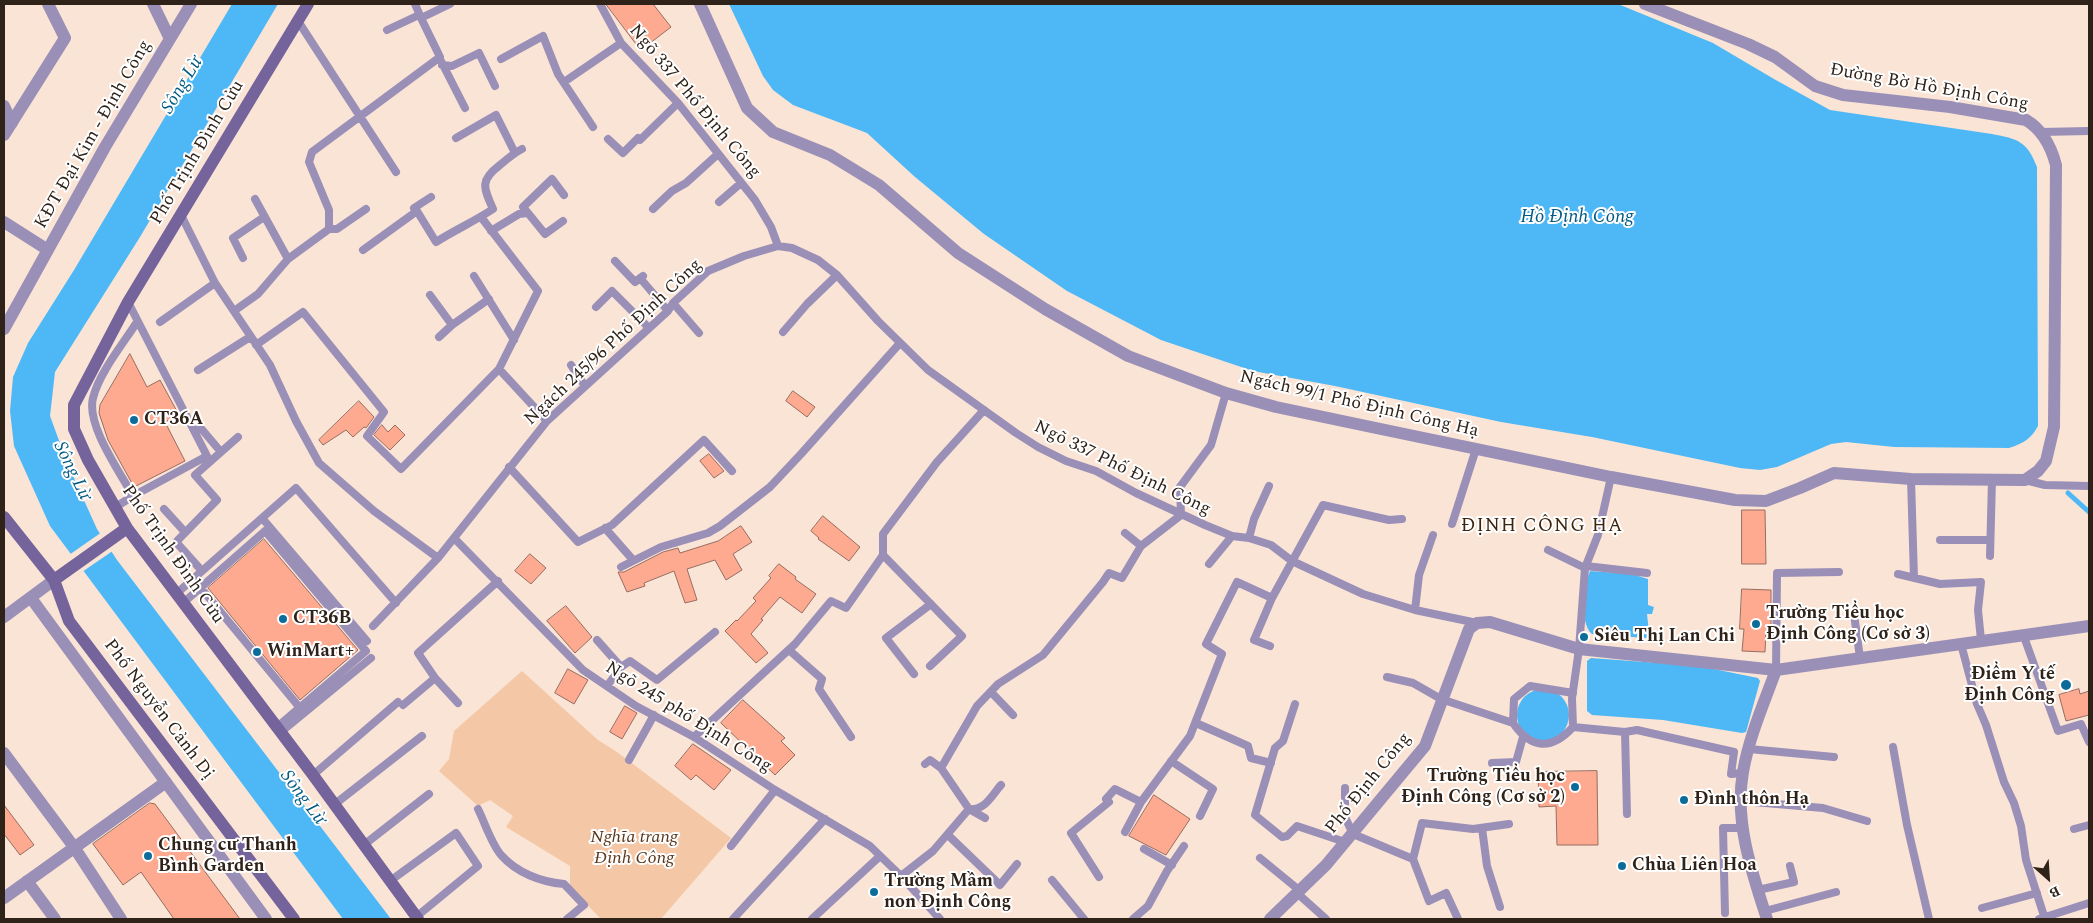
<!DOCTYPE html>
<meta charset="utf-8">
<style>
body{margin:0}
#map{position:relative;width:2093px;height:923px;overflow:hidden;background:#fae4d5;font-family:Spectral,serif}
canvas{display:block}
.frame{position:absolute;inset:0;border:5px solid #2f2218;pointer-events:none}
.north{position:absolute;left:2023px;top:853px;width:50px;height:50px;-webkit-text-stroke:4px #fff;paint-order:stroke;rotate:154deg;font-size:14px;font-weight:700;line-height:20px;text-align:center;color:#2f2218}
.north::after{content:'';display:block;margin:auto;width:18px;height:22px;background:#2f2218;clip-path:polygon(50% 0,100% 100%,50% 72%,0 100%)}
</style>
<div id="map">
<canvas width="2093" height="923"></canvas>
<div class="frame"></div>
<div class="north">B</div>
</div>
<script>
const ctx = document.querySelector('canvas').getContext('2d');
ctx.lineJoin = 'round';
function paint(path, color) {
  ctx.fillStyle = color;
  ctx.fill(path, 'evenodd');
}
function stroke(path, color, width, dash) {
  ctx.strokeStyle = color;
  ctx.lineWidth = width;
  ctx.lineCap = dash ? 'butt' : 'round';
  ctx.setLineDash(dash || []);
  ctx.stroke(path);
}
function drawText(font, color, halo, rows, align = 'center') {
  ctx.font = font + ' Spectral,serif';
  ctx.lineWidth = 4;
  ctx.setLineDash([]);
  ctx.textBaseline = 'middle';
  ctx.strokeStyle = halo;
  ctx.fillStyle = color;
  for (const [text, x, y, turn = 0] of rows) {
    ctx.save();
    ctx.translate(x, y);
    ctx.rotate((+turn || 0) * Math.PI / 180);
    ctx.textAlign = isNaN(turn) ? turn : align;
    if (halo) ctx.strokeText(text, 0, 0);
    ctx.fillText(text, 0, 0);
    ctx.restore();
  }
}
paint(new Path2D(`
 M522,671l76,69 19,12 114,86 -70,81 -29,-1 -1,1h-30l-31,-32v-21l-64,-39 7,-11 -23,-16 -12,6 -39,-35 10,-12 5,-28z`), '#f4c7a6');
paint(new Path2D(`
 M232,4h46l-138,233 -85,135 -5,44 18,49 29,64 20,31 274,359h-48l-293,-393 -36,-80 -4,-35 3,-34 15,-34 46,-73z
 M729,4h889l95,39 61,36 56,31 162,24c26,5 35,7 45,33l1,259c-7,13 -14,17 -29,22l-115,-1 -48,-5 -15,2 -54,23 -17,3 -20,-2 -148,-31 -91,-15 -166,-36 -82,-15 -92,-31 -94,-49 -83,-57 -69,-57 -48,-44 -74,-28 -20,-15 -10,-14z
 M1590,571l42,3 16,5v26l6,2 -2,7h-5l2,18 -3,6 -54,-4c-13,-11 -8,-49 -2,-63z
 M1591,658l108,8 59,12 2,3 -14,51 -4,1 -79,-13 -71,-5 -5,-4v-50z
 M1517 715a26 26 0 1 1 52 0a26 26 0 1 1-52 0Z`), '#4eb8f6');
paint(new Path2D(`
 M102,532l12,18 -32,22 -13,-17z`), '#fae4d5');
stroke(new Path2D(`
 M2068,493l21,19`), '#4eb8f6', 5);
const building = new Path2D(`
 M606,4h47l18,23 -30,23z
 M130,354l17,33 13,-7 19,35 -14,7 20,39 -51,26 -26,-47 -9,-27 1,-8z
 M793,391l22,16 -8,10 -21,-16z
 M359,401l15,16 -8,11 -2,-1 -11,10 -7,-7 -23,15 -4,-5z
 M382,425l6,7 7,-7 10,10 -15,15 -16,-15z
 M709,454l15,17 -10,7 -14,-17z
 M1742,510h23l1,54h-24z
 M823,516l37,31 -11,14 -31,-22 1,-1 -8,-7z
 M741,526l11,16 -19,12 9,16 -16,10 -11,-20 -28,9 10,31 -12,3 -11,-32 -30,12 1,3 -18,6 -9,-20h6l39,-20 15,-4 2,5 38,-12z
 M264,539l94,111 -58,50 -92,-112z
 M530,554l16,14 -15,16 -16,-13z
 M779,564l17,13 -1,2 21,15 -14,19 -22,-16 -19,22 2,1 -12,14 17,19 -12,10 -31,-32 11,-11 1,1 19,-20 -3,-3 18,-20 -2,-2z
 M1742,589l29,1v40h-5l-1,22 -23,-1 2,-22h-4z
 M566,606l26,31 -17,16 -28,-32z
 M568,669l20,11 -14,24 -19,-11z
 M2079,689l1,5 9,-3v24l-23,6 -7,-26z
 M743,700l42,38 -4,3 14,14 -20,20 -54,-52z
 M625,706l12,7 -15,26 -12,-7z
 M693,744l38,26 -17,20 -18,-15 -5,5 -16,-14z
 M1597,771l1,74h-41l-1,-39 -17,1 -1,-35z
 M1154,795l36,24 -24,36 -37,-19z
 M150,803l5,1 85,115h-66l-33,-47 -18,13 -30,-41z
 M4,805l30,40 -14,10 -16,-21z`);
paint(building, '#feaa90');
stroke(building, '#956d61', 1);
stroke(new Path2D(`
 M415,4l6,14
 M600,4l21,39 57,60 77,97 16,27 7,19 14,2 26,12 19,15 41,46 50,49 88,63 22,14 28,14 30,10 40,22 69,32 27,11 17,2 22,7 21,16 71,33 52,16 62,13
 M298,21l98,151
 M387,30l32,-15
 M501,59l42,-23 15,38 35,53
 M441,61l24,47
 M442,65l10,1 27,-13 16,33
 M564,82l57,-39
 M2041,132l48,-1
 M456,138l40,-23 19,38
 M608,139l15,14 15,-15 2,2 38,-37
 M255,199l33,60
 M719,202l22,-19
 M653,209l19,-18 14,-8 32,-29
 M417,211l-3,-3 17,-11
 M528,213l-5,-6 29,-28 12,16
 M181,215l34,68 55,82 26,56 23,42 55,48 64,47
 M329,229h8l29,-20
 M491,231l28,-17 9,-1 17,21 18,-13
 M363,250l54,-39 19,31c19,-12 39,-21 57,-33 -10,-22 -13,-29 7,-44 7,-6 14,-12 22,-16
 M243,258l-10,-20 31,-21
 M615,261l20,21 8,-6
 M474,276l40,64
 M640,278l28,33
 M430,295l22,30
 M128,302l79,154 -74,40
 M673,303l26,30
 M596,307l16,-16 37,37
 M234,311l24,-17 30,-35 41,-30v-19l-20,-48 3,-10 128,-95 -19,-39 29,-14
 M160,322l55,-39
 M783,332l24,-28 30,-29
 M439,337l13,-12 37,-26
 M256,345l47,-33 81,100 -17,24 34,33 98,-100 39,-78 -57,-74
 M571,365l14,21
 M499,369l48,52
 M198,370l52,-33
 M199,426l22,26 -26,23 22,25 -41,42 26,29
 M221,452l17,-15
 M509,467l69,75 34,-17 92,-85 28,31
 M1611,477l-13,58 -13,33 -6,81 -7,49 1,29 52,5 12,-2 97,22 -3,22 12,-1
 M1911,479l3,99
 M2025,480l20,5 44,1
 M114,508l19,-12c-13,-24 -47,-71 -40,-98 6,-25 30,-54 44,-76
 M164,509l20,22
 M262,518l105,123
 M1452,524l24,-75
 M605,528l28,32
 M1125,533l16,13
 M454,538l129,132 53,36 58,31 81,53 95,56 31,30 39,43
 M1249,538l5,-19 15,-33
 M1940,540h50
 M1548,550l37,18
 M883,555l79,81 -32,30
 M1990,556l2,-76
 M1209,564l23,-28
 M1586,566l61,7
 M621,567l40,-20 47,-14 12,-7 50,-39 31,-33 99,-111
 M1898,574l42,10 41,-2 -3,28 3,30
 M200,587l100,121
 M176,594l120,-106 100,115
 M183,603l82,-72 101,120 -89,76
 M1415,610l4,-35 14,-40
 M1854,614l6,44
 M373,626l65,-68 109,-137 121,-110 5,-8 35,-32 36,-15 34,-10
 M2023,634l35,97 23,-7 8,18
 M597,640l24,27
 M1961,644l16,60 9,21 18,57 10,21 7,23 5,34 19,59
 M1270,646l-16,-6 18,-42 51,-93 66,15 13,-1
 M789,650l33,29 -3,10 32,48
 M1776,670l1,-97 62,-1
 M914,674l-28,-36 45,-34
 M1387,677l26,6 28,16 72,24
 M607,686l14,-19 9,-6 27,19 58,-48
 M991,692l22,23
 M458,703l-23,-25 -17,-25 80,-72
 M1295,704l-12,37 -8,7 -20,67 27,22 5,-1 10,-10 48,16
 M403,705l32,-27
 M1196,723l52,23 3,12 20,5
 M1573,727c-22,24 -42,22 -60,-4l1,-24 16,-13 43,7
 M281,732l90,-74
 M1625,732l2,82
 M694,737l101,-93 36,-43 15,7 37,-53v-21l54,-72 47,-52
 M1893,747l14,78 22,94
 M1749,749l85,8
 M629,760l25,-45
 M1171,761l42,28 -13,27
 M1492,763l24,-1 7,-25
 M925,764l5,-4 11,8 28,41 16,9
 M941,768l36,-62 21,-22 45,-29 60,-73 6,-9 13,5 19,-32 40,-31 -1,-28 31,-42 15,-52
 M313,775l85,-73
 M1345,788v29l8,17 60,25 16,42 17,-8 12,26
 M1742,801l81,7 44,13
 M335,804l87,-68
 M478,809c7,14 13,34 23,46 16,18 40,27 63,29l20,21 -17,14
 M969,809c16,2 23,-14 32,-24
 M1482,828l5,38 13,41
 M2074,829l15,-4
 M1125,832l16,-30 49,-66 32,-82 -16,-10 31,-62 35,16
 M948,835l52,50 17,-21
 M365,844l64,-50
 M731,846l44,-56
 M1144,849l28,16
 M1260,858l39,32
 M1413,859l9,-36 51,6 36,-5
 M901,876l32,-25 36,-42
 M1099,877l-28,-44 38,-31 -3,-3 9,-10 26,13
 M1052,880l32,39
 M390,881l66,-48 22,33 -62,51
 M1758,890l36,-8 -4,-16
 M1297,893l29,26
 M1982,908l55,-15
 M1765,911l71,-19
 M1725,913l-2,-85h19
 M733,919l92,-100
 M812,919l68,-63
 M1133,919l15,-13 19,-35 17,-25
 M2039,919l50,-16`), '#9a8fb7', 8);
stroke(new Path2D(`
 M153,4l17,35
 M700,4l47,104 26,24 57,23 49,30 79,68 87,56 83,47 98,37 50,14 100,21 235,49 124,23 31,1 34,-13 34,-15 77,6 114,1 13,-9 8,-10 8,-34 2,-262c-5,-19 -13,-35 -30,-45l-76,-13 -107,-12 -28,-9 -40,-29 -27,-13 -103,-40
 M4,106l8,17
 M4,135l61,-97 -17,-34
 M4,222l44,28
 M4,329l101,-182 86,-143
 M31,598l235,321
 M4,617l50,-37
 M4,753l70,94 47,72
 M27,881l28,38
 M4,898l162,-116
 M1767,919c-15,-46 -33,-98 -24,-147 6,-35 21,-69 33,-102`), '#9a8fb7', 12);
stroke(new Path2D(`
 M1270,919l56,-54 99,-119 44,-117 8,-6 13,-1 89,27 197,21 313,-44`), '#9a8fb7', 12);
stroke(new Path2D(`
 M308,4l-180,298 -54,103v24l14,31 39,68 186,247 105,144
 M4,517l50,63 15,41 225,298
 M54,580l73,-52`), '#75639c', 12);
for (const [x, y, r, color] of [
 [134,420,5,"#0b6c9a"],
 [283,619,5,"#0b6c9a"],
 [1756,624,5,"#0b6c9a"],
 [1584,637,5,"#0b6c9a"],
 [257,652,5,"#0b6c9a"],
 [2066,685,6,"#0b6c9a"],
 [1575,787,5,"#0b6c9a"],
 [1684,800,5,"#0b6c9a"],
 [148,856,5,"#0b6c9a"],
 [1622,866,5,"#0b6c9a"],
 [874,892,5,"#0b6c9a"]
]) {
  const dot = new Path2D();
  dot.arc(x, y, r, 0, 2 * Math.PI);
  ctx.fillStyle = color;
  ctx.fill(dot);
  stroke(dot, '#fff', 2);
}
drawText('18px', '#2f2218', '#fff', [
 ["Đường Bờ Hồ Định Công",1929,88,10],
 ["Ngõ 337 Phố Định Công",694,102,50],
 ["KĐT Đại Kim - Định Công",94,135,-60],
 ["Phố Trịnh Đình Cửu",198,153,-59],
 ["Ngách 245/96 Phố Định Công",614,343,-43],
 ["Ngách 99/1 Phố Định Công Hạ",1359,405,13],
 ["Ngõ 337 Phố Định Công",1122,469,26],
 ["Phố Trịnh Đình Cửu",172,555,55],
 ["Phố Nguyễn Cảnh Dị",158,710,53],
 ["Ngõ 245 phố Định Công",688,718,32],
 ["Phố Định Công",1369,784,-51]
]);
drawText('bold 18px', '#2f2218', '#fff', [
 ["CT36A",144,420],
 ["Trường Tiểu học",1766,614],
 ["Định Công (Cơ sở 3)",1766,635],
 ["CT36B",293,619],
 ["Siêu Thị Lan Chi",1594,637],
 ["WinMart+",267,652],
 ["Điểm Y tế",2055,675,"right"],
 ["Định Công",2055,696,"right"],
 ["Trường Tiểu học",1565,777,"right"],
 ["Định Công (Cơ sở 2)",1565,798,"right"],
 ["Đình thôn Hạ",1694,800],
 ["Chung cư Thanh",158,846],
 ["Bình Garden",158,867],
 ["Chùa Liên Hoa",1632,866],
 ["Trường Mầm",884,882],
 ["non Định Công",884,903]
], 'left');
drawText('italic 18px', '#5a371b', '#fff', [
 ["Nghĩa trang",634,838],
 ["Định Công",634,859]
]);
drawText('italic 19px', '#035a82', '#fff', [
 ["Sông Lừ",183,86,-59],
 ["Hồ Định Công",1577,218],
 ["Sông Lừ",71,471,64],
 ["Sông Lừ",302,798,53]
]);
ctx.letterSpacing = '1px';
drawText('19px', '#3e230d', '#fff', [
 ["ĐỊNH CÔNG HẠ",1542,527]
]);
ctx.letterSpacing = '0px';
</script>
